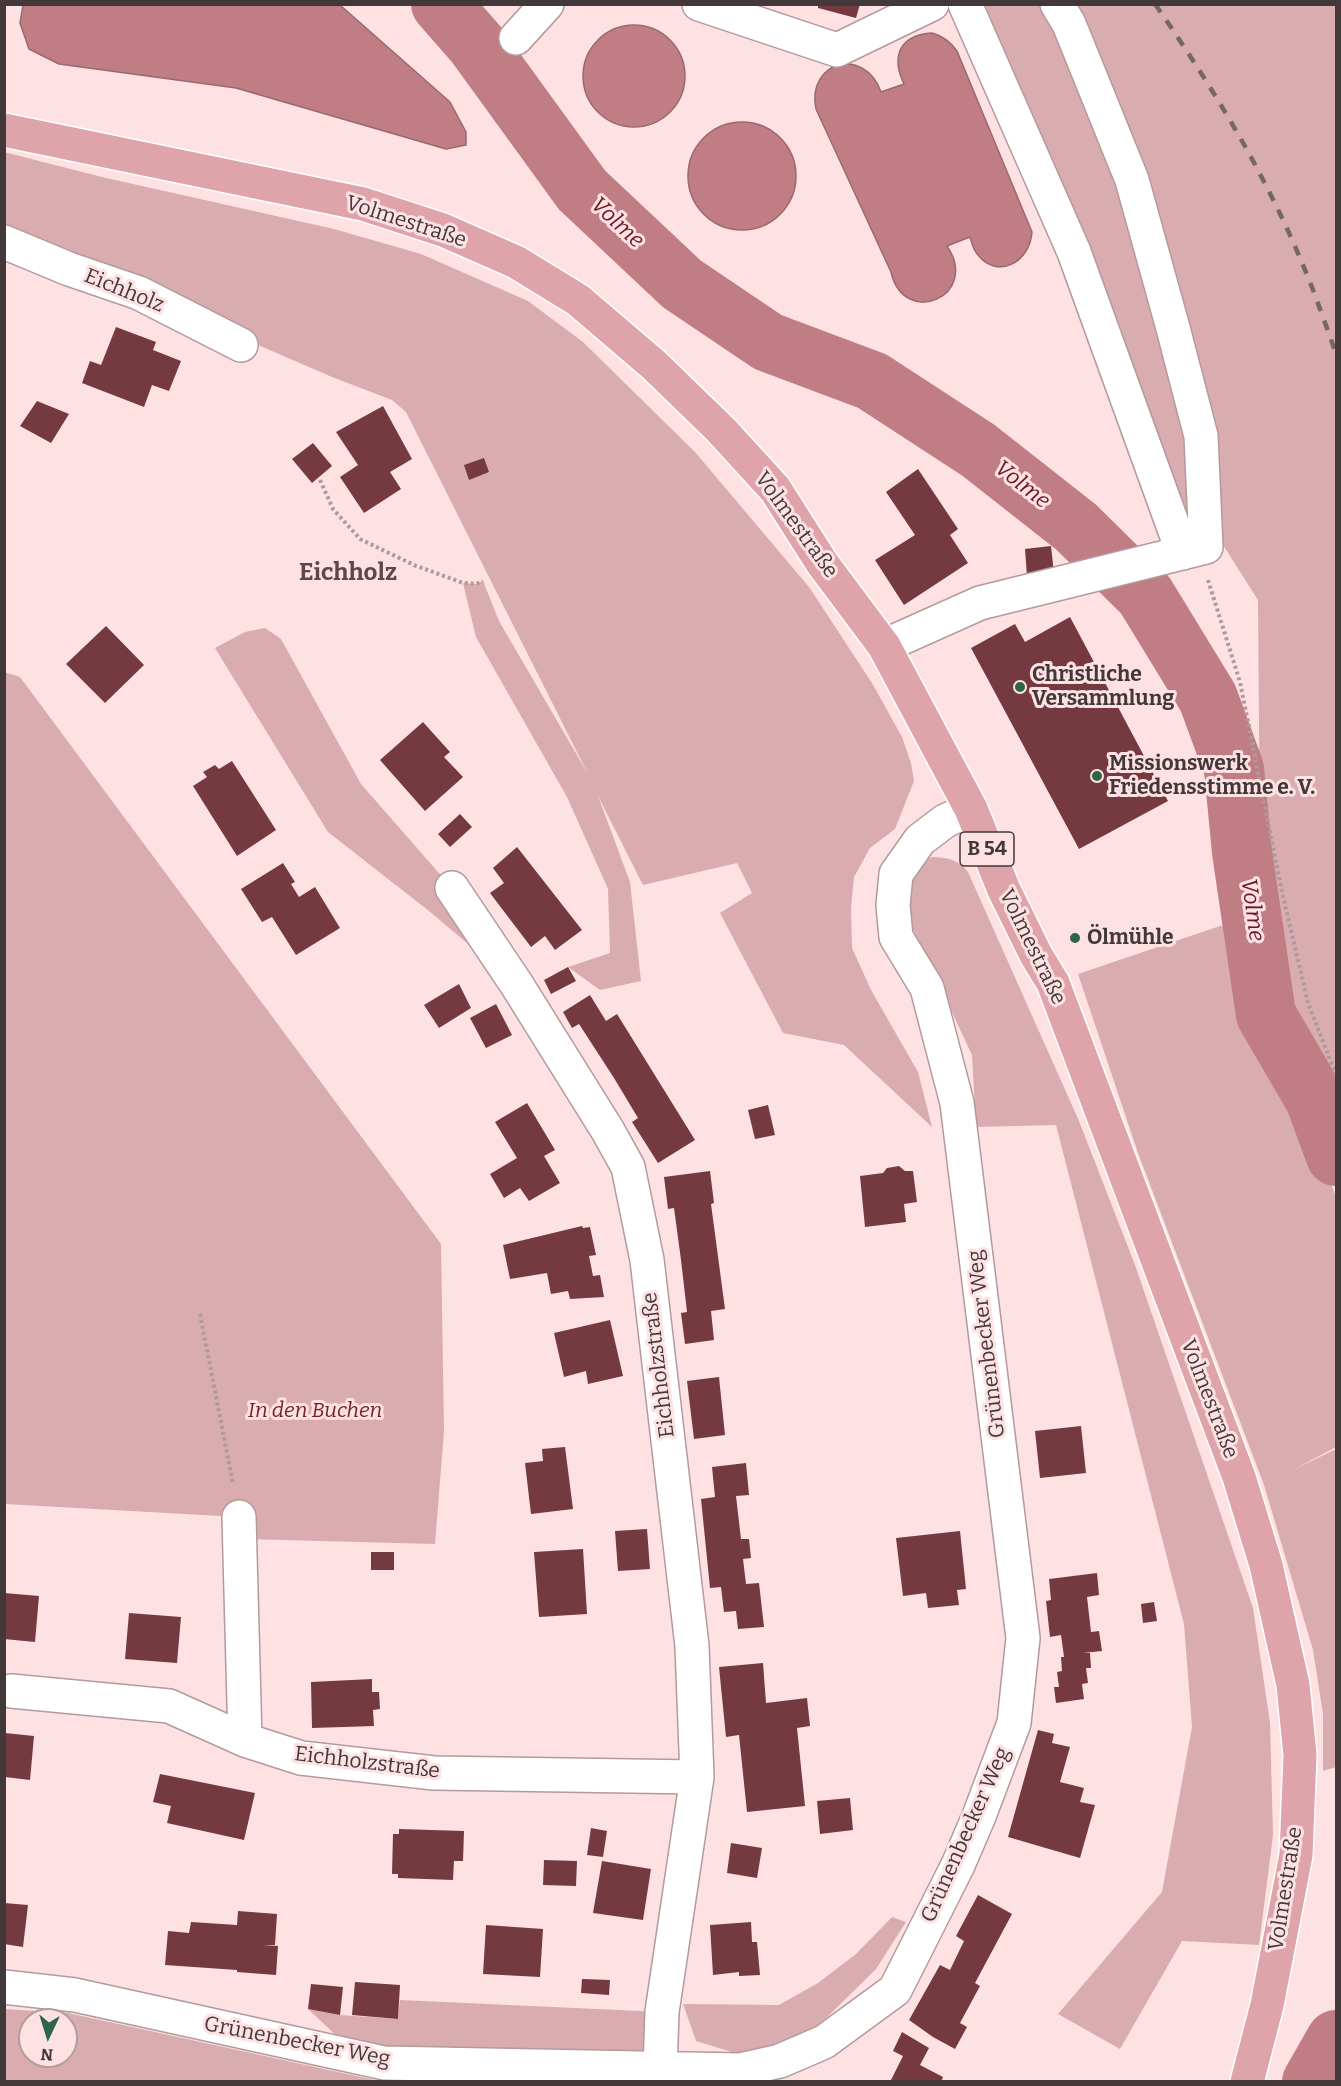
<!DOCTYPE html>
<meta charset="utf-8">
<style>
body{margin:0}
#map{position:relative;width:1341px;height:2086px;overflow:hidden;background:#fde1e3;font-family:Bitter,serif}
canvas{display:block}
.frame{position:absolute;inset:0;border:6px solid #433839;pointer-events:none}
.north{position:absolute;left:18px;top:2008px;width:60px;height:60px;box-sizing:border-box;background:#fde1e3;border:2px solid #b39d9f;border-radius:50%;rotate:184deg;font-size:16px;font-weight:700;line-height:24px;text-align:center;color:#433839}
.north::after{content:'';display:block;margin:auto;width:21px;height:27px;background:#2c644c;clip-path:polygon(50% 0,100% 100%,50% 72%,0 100%)}
</style>
<div id="map">
<canvas width="1341" height="2086"></canvas>
<div class="frame"></div>
<div class="north">N</div>
</div>
<script>
const ctx = document.querySelector('canvas').getContext('2d');
ctx.lineJoin = 'round';
function paint(path, color) {
  ctx.fillStyle = color;
  ctx.fill(path, 'evenodd');
}
function stroke(path, color, width, dash) {
  ctx.strokeStyle = color;
  ctx.lineWidth = width;
  ctx.lineCap = dash ? 'butt' : 'round';
  ctx.setLineDash(dash || []);
  ctx.stroke(path);
}
function drawText(font, color, halo, rows, align = 'center') {
  ctx.font = font + ' Bitter,serif';
  ctx.lineWidth = 6;
  ctx.setLineDash([]);
  ctx.textBaseline = 'middle';
  ctx.strokeStyle = halo;
  ctx.fillStyle = color;
  for (const [text, x, y, turn = 0] of rows) {
    ctx.save();
    ctx.translate(x, y);
    ctx.rotate((+turn || 0) * Math.PI / 180);
    ctx.textAlign = isNaN(turn) ? turn : align;
    if (halo) ctx.strokeText(text, 0, 0);
    ctx.fillText(text, 0, 0);
    ctx.restore();
  }
}
paint(new Path2D(`
 M983,5h353v1107l-48,-110 -28,-155 -2,-247 -35,-55 -31,-3z
 M4,152l98,25 232,52 87,25 107,47 55,41 112,110 114,135 63,96 30,54 9,26 3,18 -19,48 -25,19 -16,29 -3,30 1,41 19,42 47,82 14,55 -88,-82 -61,-12 -63,-120 32,-20 -15,-30 -94,22 -45,-89 32,86 11,99 -41,9 -32,-23 42,-14 -2,-64 -41,-92 -91,-160 -13,-54 13,1 7,-3 16,40 89,153 -182,-362 -14,-12 -60,-23 -282,-122 -45,-22z
 M265,628l16,11 80,145 91,104 65,97 -88,-74 -101,-79 -113,-184 30,-16z
 M4,672l16,5 421,567 3,187 -9,113 -190,-5 -6,-22 -234,-13z
 M932,857c14,0 28,3 36,15l111,249 56,144 118,343 17,115 3,112 -14,110 -77,-4 -62,108 -62,-35 104,-122 30,-165 -8,-103 -128,-499 -80,2 -4,-72 -60,-128c-4,-25 -7,-58 20,-70z
 M1239,923l8,87 60,88 11,50 18,49v250l-45,24 45,-22v318l-13,4v-57l-10,-64 -49,-165 -126,-332 -60,-179 142,-48z
 M892,1917l14,5 -30,47 -58,57 -42,20 -41,7 -39,-12 -13,-37 96,1 39,-22 38,-29z
 M400,2000l262,12 -2,47 -276,4 -43,-23 -33,-31 32,6 58,4z
 M4,2009l64,4 311,68h-374zM30,2020h36v36h-36z`), '#d9acaf');
const water = new Path2D(`
 M23,5h317l110,97 16,30v13l-20,4 -210,-61 -177,-24 -30,-15 -9,-26z
 M583 76a51 51 0 1 1 102 0a51 51 0 1 1-102 0Z
 M932,33c11,3 18,8 25,18l75,181c-2,30 -34,48 -54,23 -5,-5 -6,-12 -8,-18l-23,9c34,50 -43,83 -56,26l-75,-163c-10,-47 48,-64 65,-17l23,-8c-13,-27 -5,-49 28,-51z
 M688 176a54 54 0 1 1 108 0a54 54 0 1 1-108 0Z`);
paint(water, '#c17d84');
stroke(water, '#9b686e', 1.5);
stroke(new Path2D(`
 M441,4l35,40 106,146 100,94 86,58 104,39 106,69 98,77 69,68 63,103 26,71 8,83 24,163 49,84 21,57
 M1312,2082l24,-42`), '#c17d84', 60);
paint(new Path2D(`
 M818,4h42l-4,14 -38,-10z
 M116,327l40,15 -3,8 28,11 -12,30 -17,-6 -8,22 -62,-24 8,-22 11,4z
 M37,401l32,13 -18,29 -31,-17z
 M383,406l29,53 -22,13 11,17 -37,24 -24,-36 18,-12 -22,-33z
 M313,443l19,23 -20,17 -20,-24z
 M484,458l5,14 -20,8 -5,-15z
 M918,469l40,60 -8,6 18,28 -64,42 -29,-45 40,-25 -29,-43z
 M1051,546l3,27 -27,3 -2,-27z
 M1070,617l98,184 -89,48 -108,-201 44,-24 10,18z
 M106,626l38,39 -39,38 -39,-39z
 M423,722l27,30 -6,5 19,20 -38,34 -45,-51z
 M232,761l44,69 -39,26 -44,-70 14,-9 -4,-5 12,-7 4,4z
 M460,814l12,13 -22,20 -12,-13z
 M517,847l65,83 -27,20 -10,-14 -14,11 -41,-54 14,-10 -11,-15z
 M283,863l12,19 -4,2 8,13 16,-10 25,41 -44,27 -24,-38 -10,5 -21,-33z
 M568,967l8,14 -25,13 -7,-14z
 M459,984l12,24 -32,20 -15,-23z
 M590,995l16,26 11,-7 78,126 -37,23 -26,-41 6,-4 -24,-40 -35,-54 -7,4 -9,-16z
 M496,1004l16,31 -26,13 -16,-30z
 M527,1103l28,47 -11,6 16,27 -31,18 -9,-13 -16,10 -14,-24 27,-16 -22,-36z
 M768,1105l7,30 -20,4 -7,-29z
 M899,1166l6,5h8l4,31 -13,2 2,18 -41,5 -5,-51 23,-3 4,-5z
 M710,1171l4,32 -3,1 14,105 -14,2 3,29 -29,4 -4,-31 6,-1 -6,-52 -7,-52 -6,1 -4,-32z
 M582,1226l1,2 7,-1 6,28 -7,1 4,20 7,-1 4,22 -34,2 -2,-8 -17,3 -4,-21 -37,6 -7,-34z
 M610,1320l13,56 -35,8 -2,-13 -22,6 -10,-44z
 M719,1377l6,58 -31,4 -7,-58z
 M1081,1426l5,47 -46,5 -5,-47z
 M565,1447l8,62 -42,5 -6,-51 18,-2 -1,-12z
 M746,1463l3,32 -13,1 5,43h8l2,19 -8,1 3,25 13,-1 5,44 -26,2 -2,-18 -12,1 -3,-25 -11,1 -9,-89 14,-2 -3,-30z
 M647,1529l3,40 -32,2 -3,-40z
 M960,1531l6,58 -9,1 2,15 -31,3 -2,-15 -23,3 -7,-58z
 M583,1549l4,65 -48,3 -5,-65z
 M371,1552h23v18h-23z
 M1097,1573l2,22 -12,2 4,35 8,-1 3,20 -19,2h7l1,15h-5l2,15 -6,1 2,15 -28,4 -2,-16h5l-2,-15 5,-1 -1,-14h3l-3,-22 -11,2 -4,-36 5,-1 -2,-21z
 M4,1593l35,3 -4,46 -31,-3z
 M1154,1602l3,19 -14,2 -2,-19z
 M129,1613l52,4 -4,46 -52,-4z
 M763,1663l3,40 41,-5 3,28 -13,2 8,78 -58,6 -8,-77 -13,2 -7,-70z
 M372,1679v13h7l1,17 -7,1 1,16 -62,2 -1,-46z
 M1038,1730l16,4 -2,9 18,4 -10,35 24,6 -4,14 15,3 -15,53 -72,-21z
 M5,1733l29,3 -4,44 -25,-3z
 M160,1774l95,19 -11,47 -77,-17 4,-17 -18,-4z
 M850,1798l3,32 -33,4 -3,-33z
 M591,1828l16,3 -4,26 -16,-2z
 M399,1829l65,2 -1,30h-9l-1,19 -55,-2v-4h-6l1,-40h6z
 M731,1843l31,5 -5,30 -30,-5z
 M544,1860l33,1 -1,25 -33,-1z
 M602,1861l49,8 -8,51 -50,-7z
 M978,1895l34,19 -37,69 5,3 -20,37 7,4 -12,22 -22,-12 -24,-17 31,-55 10,5 14,-29 -8,-5z
 M4,1903l24,2 -5,42 -19,-3z
 M238,1911l39,3 -2,31h-12l15,1 -2,29 -39,-3v-2l-72,-5 3,-34 21,2 2,-11 46,3z
 M751,1922l1,20h5l3,33 -21,1v-4l-26,3 -3,-50z
 M486,1925l57,4 -3,48 -57,-3z
 M582,1979l28,1 -1,15 -28,-2z
 M355,1982l45,3 -2,34 -46,-4z
 M311,1984l32,3 -3,28 -32,-6z
 M902,2032l27,16 -9,17 23,12 -2,5h-51l13,-26 -10,-5z`), '#753940');
const minor = new Path2D(`
 M699,4l138,46 95,-46
 M965,4l109,248 109,301
 M516,38l31,-34
 M4,242l65,27 70,24 102,52
 M884,646l96,-43 226,-56 -5,-111 -28,-108 -41,-148 -63,-156 -12,-20
 M452,888l65,97 91,146 20,36 19,93 45,386 5,131 -35,235 -2,57
 M239,1517l6,223
 M11,1691l158,15 76,34 56,18 133,15 263,4
 M4,1987l71,8 309,68 356,7 40,-9 44,-19 71,-52 63,-125 21,-49 35,-93 9,-85 -66,-535 -30,-115 -31,-51 -3,-32 3,-31 24,-34 25,-19 26,-12`);
const major = new Path2D(`
 M4,130l359,74 80,26 73,32 62,38 76,65 67,65 54,59 47,74 62,83 87,163 33,81 32,65 17,28 186,494 27,88 27,120 7,70 -4,100 -29,150 -20,77`);
stroke(minor, '#b49a9c', 36);
stroke(major, '#fff', 36);
stroke(new Path2D(`
 M320,480l13,29 27,30 54,26 49,18 13,1 7,-3
 M1208,580l32,102 42,210 26,111 28,72
 M200,1314l33,170`), '#af9a9b', 4, [3, 3]);
stroke(minor, '#fff', 33);
stroke(major, '#dfa3aa', 33);
stroke(new Path2D(`
 M1155,4c65,94 119,184 160,291 7,20 15,40 21,60`), '#766667', 4.5, [10, 10]);
for (const [x, y, r, color] of [
 [1020,687,6,"#2c644c"],
 [1097,776,6,"#2c644c"],
 [1075,938,6,"#2c644c"]
]) {
  const dot = new Path2D();
  dot.arc(x, y, r, 0, 2 * Math.PI);
  ctx.fillStyle = color;
  ctx.fill(dot);
  stroke(dot, '#fde1e3', 2);
}
for (const [x, y, w] of [
 [987,849,54]
]) {
  const box = new Path2D();
  box.roundRect(x - w / 2, y - 17, w, 34, 4.5);
  ctx.fillStyle = '#fde1e3';
  ctx.fill(box);
  stroke(box, '#433839', 1.5);
}
drawText('bold 20px', '#433839', null, [
 ["B 54",987,849]
]);
drawText('21px', '#433839', '#fde1e3', [
 ["Volmestraße",406,222,18],
 ["Eichholz",124,291,22],
 ["Volmestraße",796,525,54],
 ["Volmestraße",1032,947,64],
 ["Grünenbecker Weg",987,1344,-97],
 ["Eichholzstraße",659,1365,-97],
 ["Volmestraße",1209,1399,69],
 ["Eichholzstraße",367,1763,7],
 ["Grünenbecker Weg",966,1835,-66],
 ["Volmestraße",1286,1889,-81],
 ["Grünenbecker Weg",297,2042,11]
]);
drawText('bold 21px', '#433839', '#fde1e3', [
 ["Christliche",1032,675],
 ["Versammlung",1032,699],
 ["Missionswerk",1109,764],
 ["Friedensstimme e. V.",1109,788],
 ["Ölmühle",1087,938]
], 'left');
drawText('italic 21px', '#742232', '#fde1e3', [
 ["In den Buchen",315,1411]
]);
drawText('italic 22px', '#681628', '#fde1e3', [
 ["Volme",617,223,43],
 ["Volme",1022,485,38],
 ["Volme",1252,910,82]
]);
drawText('bold 24px', '#5e4749', '#fde1e3', [
 ["Eichholz",348,573]
]);
</script>
